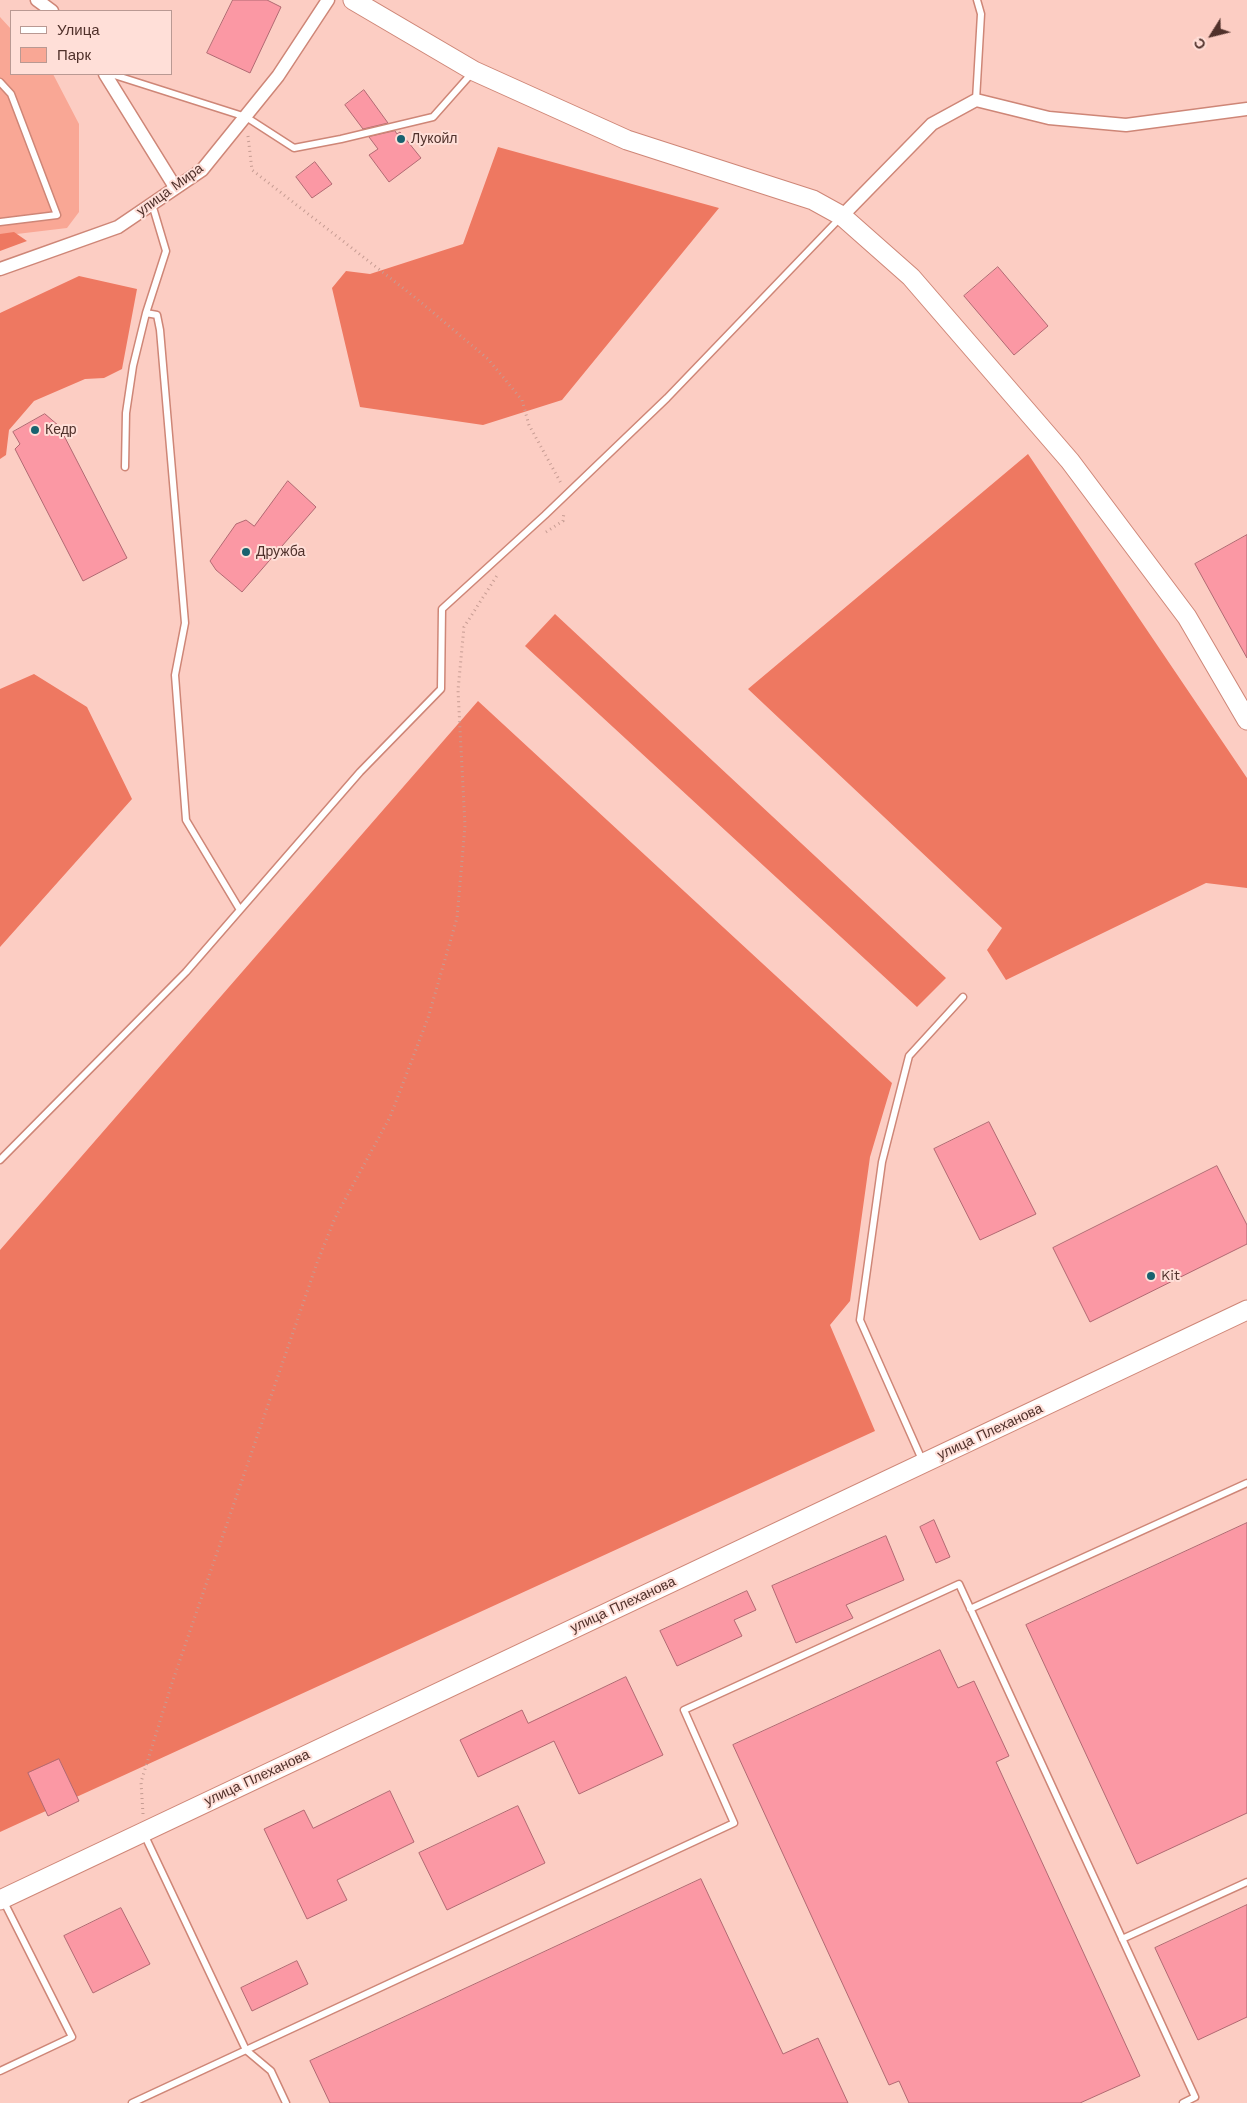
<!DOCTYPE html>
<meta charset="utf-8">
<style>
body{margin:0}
#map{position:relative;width:1247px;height:2103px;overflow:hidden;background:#fccdc3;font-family:"Work Sans",sans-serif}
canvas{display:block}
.legend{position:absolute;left:10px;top:10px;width:162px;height:65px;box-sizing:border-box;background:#ffdfd8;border:1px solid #b99993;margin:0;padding:6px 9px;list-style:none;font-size:15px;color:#50312b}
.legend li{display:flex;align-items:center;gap:10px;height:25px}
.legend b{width:25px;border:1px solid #b99993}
.north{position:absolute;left:1187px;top:10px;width:50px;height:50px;-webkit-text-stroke:4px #ffdfd8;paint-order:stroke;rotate:234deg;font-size:14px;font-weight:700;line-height:20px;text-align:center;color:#50312b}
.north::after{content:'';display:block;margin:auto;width:18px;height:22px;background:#50312b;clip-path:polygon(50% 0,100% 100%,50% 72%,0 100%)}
</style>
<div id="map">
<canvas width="1247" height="2103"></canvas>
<ul class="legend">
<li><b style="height:6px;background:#fff"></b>Улица</li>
<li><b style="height:14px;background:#f9a795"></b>Парк</li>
</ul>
<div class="north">С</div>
</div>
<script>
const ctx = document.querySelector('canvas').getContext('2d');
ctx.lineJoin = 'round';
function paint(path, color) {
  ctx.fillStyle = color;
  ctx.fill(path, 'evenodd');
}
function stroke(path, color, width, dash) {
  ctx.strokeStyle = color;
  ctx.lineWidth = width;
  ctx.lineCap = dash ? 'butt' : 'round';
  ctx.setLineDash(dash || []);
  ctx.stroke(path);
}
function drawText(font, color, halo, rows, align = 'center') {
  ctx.font = font + ' "Work Sans",sans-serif';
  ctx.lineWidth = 4;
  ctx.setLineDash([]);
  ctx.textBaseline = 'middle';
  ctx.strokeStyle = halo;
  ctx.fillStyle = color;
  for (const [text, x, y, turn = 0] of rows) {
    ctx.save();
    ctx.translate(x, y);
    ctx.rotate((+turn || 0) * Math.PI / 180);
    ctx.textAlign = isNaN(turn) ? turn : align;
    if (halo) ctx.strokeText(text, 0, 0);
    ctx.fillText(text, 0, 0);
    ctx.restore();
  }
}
paint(new Path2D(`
 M0,17l11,12v45h42l26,50v88l-12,16 -67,8z`), '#f9a795');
paint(new Path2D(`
 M498,147l221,61 -157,192 -79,25 -123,-18 -28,-119 14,-17 24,3 93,-30z
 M14,232l13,9 -27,10v-17z
 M79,276l58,13 -15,80 -18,9 -19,1 -51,22 -25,29 -3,25 -6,4v-146z
 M1028,454l219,324v110l-41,-5 -200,97 -19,-30 15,-22 -254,-239z
 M555,614l391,364 -29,29 -392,-361z
 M34,674l53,33 45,92 -132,148v-258z
 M478,701l414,382 -22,74 -20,144 -20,24 45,106 -875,401v-582z`), '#ee7861');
const building = new Path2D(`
 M233,0h34l14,7 -31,66 -43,-20z
 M364,90l24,33 -25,6 -18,-24z
 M395,131l2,3 3,-2 21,26 -32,24 -20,-27 9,-6 -9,-12z
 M315,162l17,22 -20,14 -16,-21z
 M998,267l50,59 -34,29 -50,-59z
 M45,414l14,12 68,132 -44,23 -68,-132 5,-5 -7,-12z
 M288,481l28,26 -74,85 -26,-22 -6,-9 26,-37 10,-4 8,6z
 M1247,535v123l-52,-94z
 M989,1122l47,92 -56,26 -46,-91z
 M1217,1166l30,59v19l-157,78 -37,-74z
 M934,1520l16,37 -14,6 -16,-36z
 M1247,1523v290l-110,51 -111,-239z
 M886,1536l18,44 -58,25 7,13 -57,25 -24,-57z
 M747,1591l9,19 -22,10 8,16 -65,30 -17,-35z
 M940,1650l18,38 16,-7 35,75 -13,6 144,314 -60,27h-171l-10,-22 -10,4 -156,-340z
 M626,1677l37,78 -84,39 -25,-53 -76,36 -18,-37 62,-30 6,13z
 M59,1759l20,42 -31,15 -20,-43z
 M390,1791l24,51 -77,38 10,20 -40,19 -43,-90 40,-19 9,18z
 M518,1806l27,57 -98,47 -28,-57z
 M701,1879l82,175 35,-16 30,65h-518l-20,-42z
 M1247,1905v112l-49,23 -43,-92z
 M121,1908l29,56 -57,29 -29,-57z
 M297,1961l11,23 -56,27 -11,-23z`);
paint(building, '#fb98a4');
stroke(building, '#b16972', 1);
const lane = new Path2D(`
 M111,74l135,43 48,31 47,-9 92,-22 39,-44
 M0,82l11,12 46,121 -57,7
 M976,100l5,-86 -4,-14
 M152,204l14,47 -20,62 11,2 3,15 25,293 -10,52 11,145 54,90
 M125,467l1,-54 7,-47 13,-53
 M0,1160l186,-188 174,-200 81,-83 1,-80 103,-94 122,-117 173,-180
 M923,1462l-63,-142 22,-158 27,-106 54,-59
 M970,1609l277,-126
 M1122,1939l125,-57
 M0,2071l72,-34 -69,-137
 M132,2103l114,-53 -102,-216
 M286,2103l-15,-32 -25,-21 488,-227 -50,-113 275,-126 236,513 -12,6`);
const street = new Path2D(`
 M37,0l15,11
 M105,74l70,113
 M842,216l90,-92 44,-24 73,18 77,7 121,-16
 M0,269l118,-42 84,-57 76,-94 50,-76`);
const secondary = new Path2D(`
 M353,0l121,71 153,69 186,60 29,16 69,61 159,184 117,156 60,103
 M0,1900l1247,-590`);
stroke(lane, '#ce8677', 9);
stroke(street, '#ce8677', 15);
stroke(secondary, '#ce8677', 21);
stroke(new Path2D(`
 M248,136l4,34 165,129 71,60 34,41 7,25 33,60
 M546,532l17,-11 1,-9
 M143,1814l-2,-32 30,-96 146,-423 18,-45 55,-101 38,-99 29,-100 8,-92 -7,-136 6,-63 34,-53`), '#c69c93', 3, [1, 4]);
stroke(lane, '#fff', 6);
stroke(street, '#fff', 12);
stroke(secondary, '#fff', 19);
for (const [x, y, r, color] of [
 [401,139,5,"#18626f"],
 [35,430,5,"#18626f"],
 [246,552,5,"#18626f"],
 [1151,1276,5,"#18626f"]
]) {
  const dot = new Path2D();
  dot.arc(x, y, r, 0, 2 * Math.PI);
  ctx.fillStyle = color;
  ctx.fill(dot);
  stroke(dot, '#ffdfd8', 2);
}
drawText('14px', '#50312b', '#ffdfd8', [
 ["Лукойл",411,139],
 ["Кедр",45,430],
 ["Дружба",256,552],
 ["Kit",1161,1276]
], 'left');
drawText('14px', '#50312b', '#ffdfd8', [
 ["улица Мира",170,190,-36],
 ["улица Плеханова",990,1432,-25],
 ["улица Плеханова",623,1605,-25],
 ["улица Плеханова",257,1778,-25]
]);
</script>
